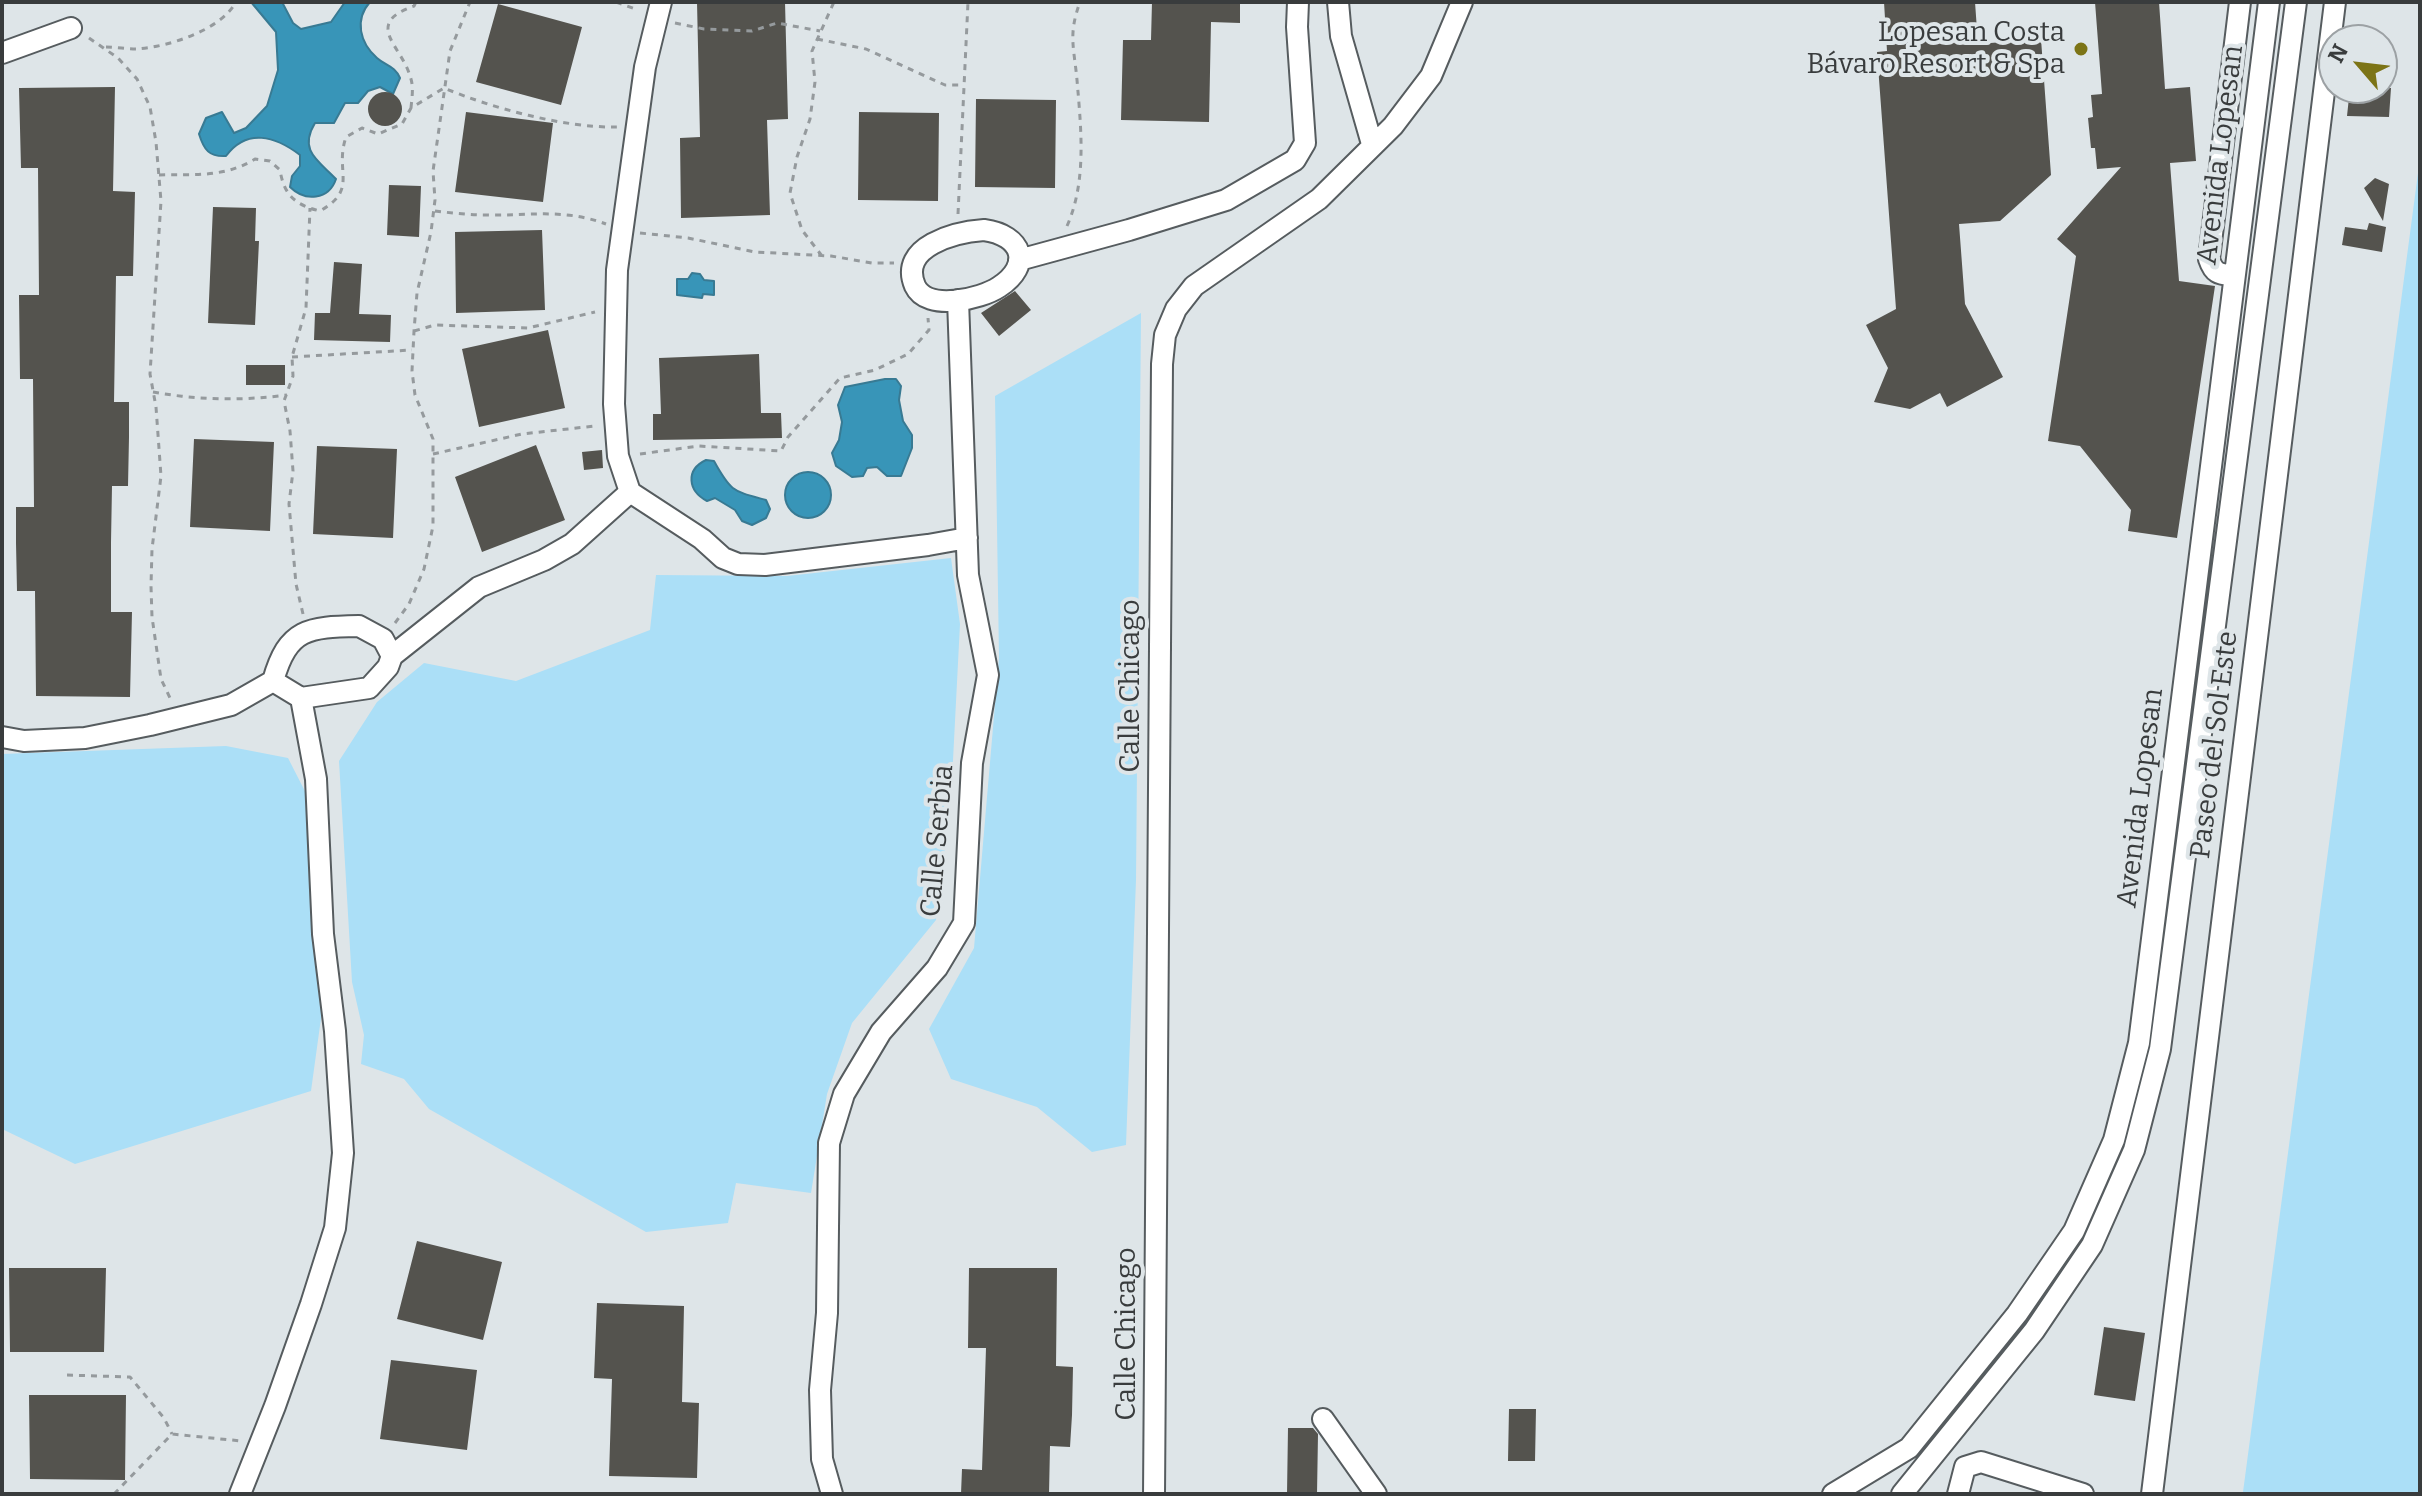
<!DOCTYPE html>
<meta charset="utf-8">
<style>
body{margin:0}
#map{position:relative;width:2422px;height:1496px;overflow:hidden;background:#dee5e8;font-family:Bitter,serif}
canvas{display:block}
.frame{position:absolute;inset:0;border:4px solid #393c3d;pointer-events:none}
.north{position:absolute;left:2318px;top:24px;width:80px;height:80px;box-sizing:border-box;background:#dee5e8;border:2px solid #9ca1a4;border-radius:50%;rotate:298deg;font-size:22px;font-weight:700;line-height:32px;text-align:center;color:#393c3d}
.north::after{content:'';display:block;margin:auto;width:28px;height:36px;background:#7c7416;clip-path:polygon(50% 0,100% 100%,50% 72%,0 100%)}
</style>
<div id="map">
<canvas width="2422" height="1496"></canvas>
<div class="frame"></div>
<div class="north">N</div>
</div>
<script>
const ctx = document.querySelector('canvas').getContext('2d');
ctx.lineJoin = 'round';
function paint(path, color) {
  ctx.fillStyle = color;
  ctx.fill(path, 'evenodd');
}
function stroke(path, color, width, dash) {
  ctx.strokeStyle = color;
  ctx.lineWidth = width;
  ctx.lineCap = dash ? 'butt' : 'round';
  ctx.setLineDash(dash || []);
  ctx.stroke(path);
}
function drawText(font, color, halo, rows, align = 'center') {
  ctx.font = font + ' Bitter,serif';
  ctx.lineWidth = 8;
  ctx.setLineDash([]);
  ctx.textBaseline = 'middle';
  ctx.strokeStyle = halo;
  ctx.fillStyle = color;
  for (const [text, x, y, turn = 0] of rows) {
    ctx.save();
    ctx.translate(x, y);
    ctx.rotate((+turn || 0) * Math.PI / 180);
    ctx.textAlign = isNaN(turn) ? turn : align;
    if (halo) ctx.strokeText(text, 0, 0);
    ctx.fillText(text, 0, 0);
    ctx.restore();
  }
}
paint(new Path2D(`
 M2420,158v1336h-173l-4,-2z
 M1141,313l-5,567 -10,265 -34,7 -55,-45 -86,-28 -22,-50 45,-81 25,-290 -4,-262z
 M951,558l9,66 -9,175 -15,121 -84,103 -25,71 -16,99 -75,-10 -8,40 -82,9 -217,-123 -25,-30 -43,-15 3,-29 -12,-53 -13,-221 38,-59 47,-39 92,18 134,-51 6,-55 131,1z
 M226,746l62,12 24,47 10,206 -11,80 -236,73 -73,-35v-375z`), '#abdff7');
const water = new Path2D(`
 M251,2h31l11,21 8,6 30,-7 14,-20h25c-16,18 -10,41 7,56 9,8 18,8 23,20l-7,16 -13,-7 -12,4 -10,12h-13l-11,20h-19c-17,28 4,38 21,56 -7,21 -31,23 -46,8l2,-11 8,-10v-11c-25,-19 -53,-27 -74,1 -17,1 -22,-6 -27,-22l7,-16 16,-6 12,21 12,-5 21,-22 11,-36 -2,-38z
 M692,273l8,1 4,6 10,1v14l-11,-1 -1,4 -25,-3v-16h11z
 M885,379h11l5,7 -2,14 4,21 9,14v13l-11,28h-14l-10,-9 -10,1 -4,8 -11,1 -16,-11 -4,-13 7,-13 3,-18 -4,-17 7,-18z
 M706,460l8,1c17,31 19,30 52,39l4,9 -4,9 -14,7 -10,-4 -7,-11 -20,-12 -8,3c-19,-10 -22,-31 -1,-41z
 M785 495a23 23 0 1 1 46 0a23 23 0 1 1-46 0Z`);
paint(water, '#3895b8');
stroke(water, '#387a93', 2);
paint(new Path2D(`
 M697,2h88l3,117 -21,1 3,95 -89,3 -1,-80 20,-1z
 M1152,2h88v21l-29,-1 -2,100 -88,-2 2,-80h28z
 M1884,2h91l3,42 63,-5 10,136 -51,46 -41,3 6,80 38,73 -56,30 -7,-14 -30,16 -36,-7 14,-34 -22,-43 30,-16 -19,-257 10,-1z
 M2095,2h64l6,87 25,-2 6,74 -26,2 9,118 36,5 -38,252 -49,-7 3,-21 -51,-64 -32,-5 28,-185 -19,-17 64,-72 -24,2 -2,-21h-4l-3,-30 5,-1 -2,-22 11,-1z
 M498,4l84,23 -21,78 -85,-23z
 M115,87l-2,104 22,1 -2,84h-17l-2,126h15v35l-1,49h-16l-1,56v70h21l-2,85 -94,-1 -1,-105h-18l-1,-48v-36h18l-1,-128h-13l-1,-84h20l-1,-127h-17l-2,-80z
 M2350,88h41l-2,29 -42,-1z
 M368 109a17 17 0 1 1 34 0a17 17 0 1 1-34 0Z
 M976,99l80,1 -1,88 -80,-1z
 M466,112l87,11 -10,79 -88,-10z
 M859,112l80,1 -1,88 -80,-1z
 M2375,178l14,6 -6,37 -19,-33z
 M389,185l32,1 -2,51 -32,-2z
 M213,207l43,1 -1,33h4l-4,84 -47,-2z
 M2369,223l17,4 -4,25 -40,-7 3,-18 22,3z
 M542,230l3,80 -89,3 -1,-81z
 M334,262l28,2 -3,50 32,1 -1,27 -76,-2 1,-27h15z
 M1015,291l16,19 -32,26 -18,-23z
 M548,330l17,78 -86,19 -17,-78z
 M759,354l2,59h20l1,25 -129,2v-26h8l-2,-56z
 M246,365h39v20h-39z
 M194,439l80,3 -4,89 -80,-4z
 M536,445l29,75 -83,32 -27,-75z
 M317,446l80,3 -4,89 -80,-4z
 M602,450l1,18 -19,2 -2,-18z
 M417,1241l85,21 -19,78 -86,-21z
 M9,1268h97l-2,84h-94z
 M969,1268h88l-1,98 17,1 -1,48 -2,32 -20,-1 -1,48h-88l1,-25 20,1 2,-58 2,-64h-18z
 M597,1303l87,3 -2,96 17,1 -2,75 -88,-2 3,-97 -18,-1z
 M2104,1327l41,6 -10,68 -41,-6z
 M391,1360l86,10 -10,80 -87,-11z
 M29,1395h97l-1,85 -95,-1z
 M1509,1409h27l-1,52h-27z
 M1288,1428h25l5,6 -1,60h-30z`), '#54534e');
const minor = new Path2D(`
 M661,2l-16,65 -28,203 -3,134 4,52 12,36 72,47 21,19 15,6 27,1 163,-20 39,-7
 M1338,2l3,34 31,108
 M2,53l69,-25
 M984,230c38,5 49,35 15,57 -18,12 -72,25 -84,-1 -17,-40 41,-54 69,-56z
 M1019,260l110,-30 97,-30 69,-40 10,-17 -8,-116 1,-25
 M2234,276c-15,-2 -20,-2 -25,-17l31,-257
 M359,626l24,13 9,17 -4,11 -19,21 -68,10 -28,-17c15,-53 35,-54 86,-55z
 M392,656l87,-69 65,-27 28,-16 58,-52
 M2,737l22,4 61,-3 65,-13 81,-20 42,-24
 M1323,1419l53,75
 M240,1494l35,-88 36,-102 24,-76 8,-75 -8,-122 -12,-97 -7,-155 -15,-81
 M832,1494l-10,-35 -2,-69 7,-77 2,-170 15,-49 37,-62 56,-64 27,-45 8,-160 16,-88 -20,-100 -10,-275
 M1154,1494l8,-1130 3,-29 11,-26 18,-23 125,-87 74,-73 38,-50 31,-74
 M1833,1494l76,-46 108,-134 57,-83 40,-91 25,-97 130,-1041
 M1902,1494l132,-163 58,-86 42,-95 26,-101 136,-1047
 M1958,1494l7,-27 16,-5 102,32
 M2152,1494l183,-1492`);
stroke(minor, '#565c5f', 24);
stroke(new Path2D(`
 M616,2l22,8
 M675,23l29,6 48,2 25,-8 43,8
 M89,38l29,20 19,21 13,28 6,35 5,59 -11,173 6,33 5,69 -9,73 -1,37 1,31 9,62 10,21
 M817,39l49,10 79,36h19
 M106,47c10,0 21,2 31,2 31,-2 84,-19 99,-47
 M411,108c1,-11 3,-22 -1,-32 -9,-31 -47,-52 4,-70l2,-4
 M159,175c35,-1 65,3 96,-16l15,2 10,9c4,25 15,35 40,41 39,-22 14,-39 26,-74l16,-9 16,6 24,-10 9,-16 33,-20c48,20 120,40 173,39
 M435,211c17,2 34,4 51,4 43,1 77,-7 120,9
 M958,214l10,-212
 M1067,226c20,-45 14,-98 10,-146 -3,-33 -9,-45 3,-78
 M640,233l48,5 67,14 76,4 41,7h22
 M822,256l-20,-26 -12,-37 7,-36 13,-38 5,-37 -3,-31 22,-49
 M414,331l21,-6 93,3 67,-16
 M292,357l120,-7
 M153,392c44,8 89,9 134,3
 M433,454l89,-20 73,-8
 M640,454l59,-8 82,5 7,-14 52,-59 35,-8 33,-16 21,-24 -1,-12
 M303,614l-7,-30 -7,-80 4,-33 -3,-40 -6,-30 9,-25 -1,-19 14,-49 4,-100
 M395,623l14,-19 15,-35 9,-43v-87l-18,-44 -3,-24 2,-40 3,-38 14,-61 4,-32 -2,-29 17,-120 20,-49
 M67,1375l63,2 34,41 8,16
 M114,1494l58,-60 69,7`), '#959a9d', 3, [6, 6]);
stroke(minor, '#fff', 20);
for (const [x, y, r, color] of [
 [2081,49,8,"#7c7416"]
]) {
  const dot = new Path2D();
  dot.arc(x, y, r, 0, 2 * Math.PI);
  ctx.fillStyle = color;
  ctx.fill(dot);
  stroke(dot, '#dee5e8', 3);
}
drawText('28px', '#393c3d', '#dee5e8', [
 ["Lopesan Costa",2065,33],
 ["Bávaro Resort & Spa",2065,65]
], 'right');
drawText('28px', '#393c3d', '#dee5e8', [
 ["Avenida Lopesan",2221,155,-83],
 ["Calle Chicago",1131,686,-90],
 ["Paseo del Sol Este",2215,745,-83],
 ["Avenida Lopesan",2141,798,-83],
 ["Calle Serbia",938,841,-85],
 ["Calle Chicago",1127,1334,-90]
]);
</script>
